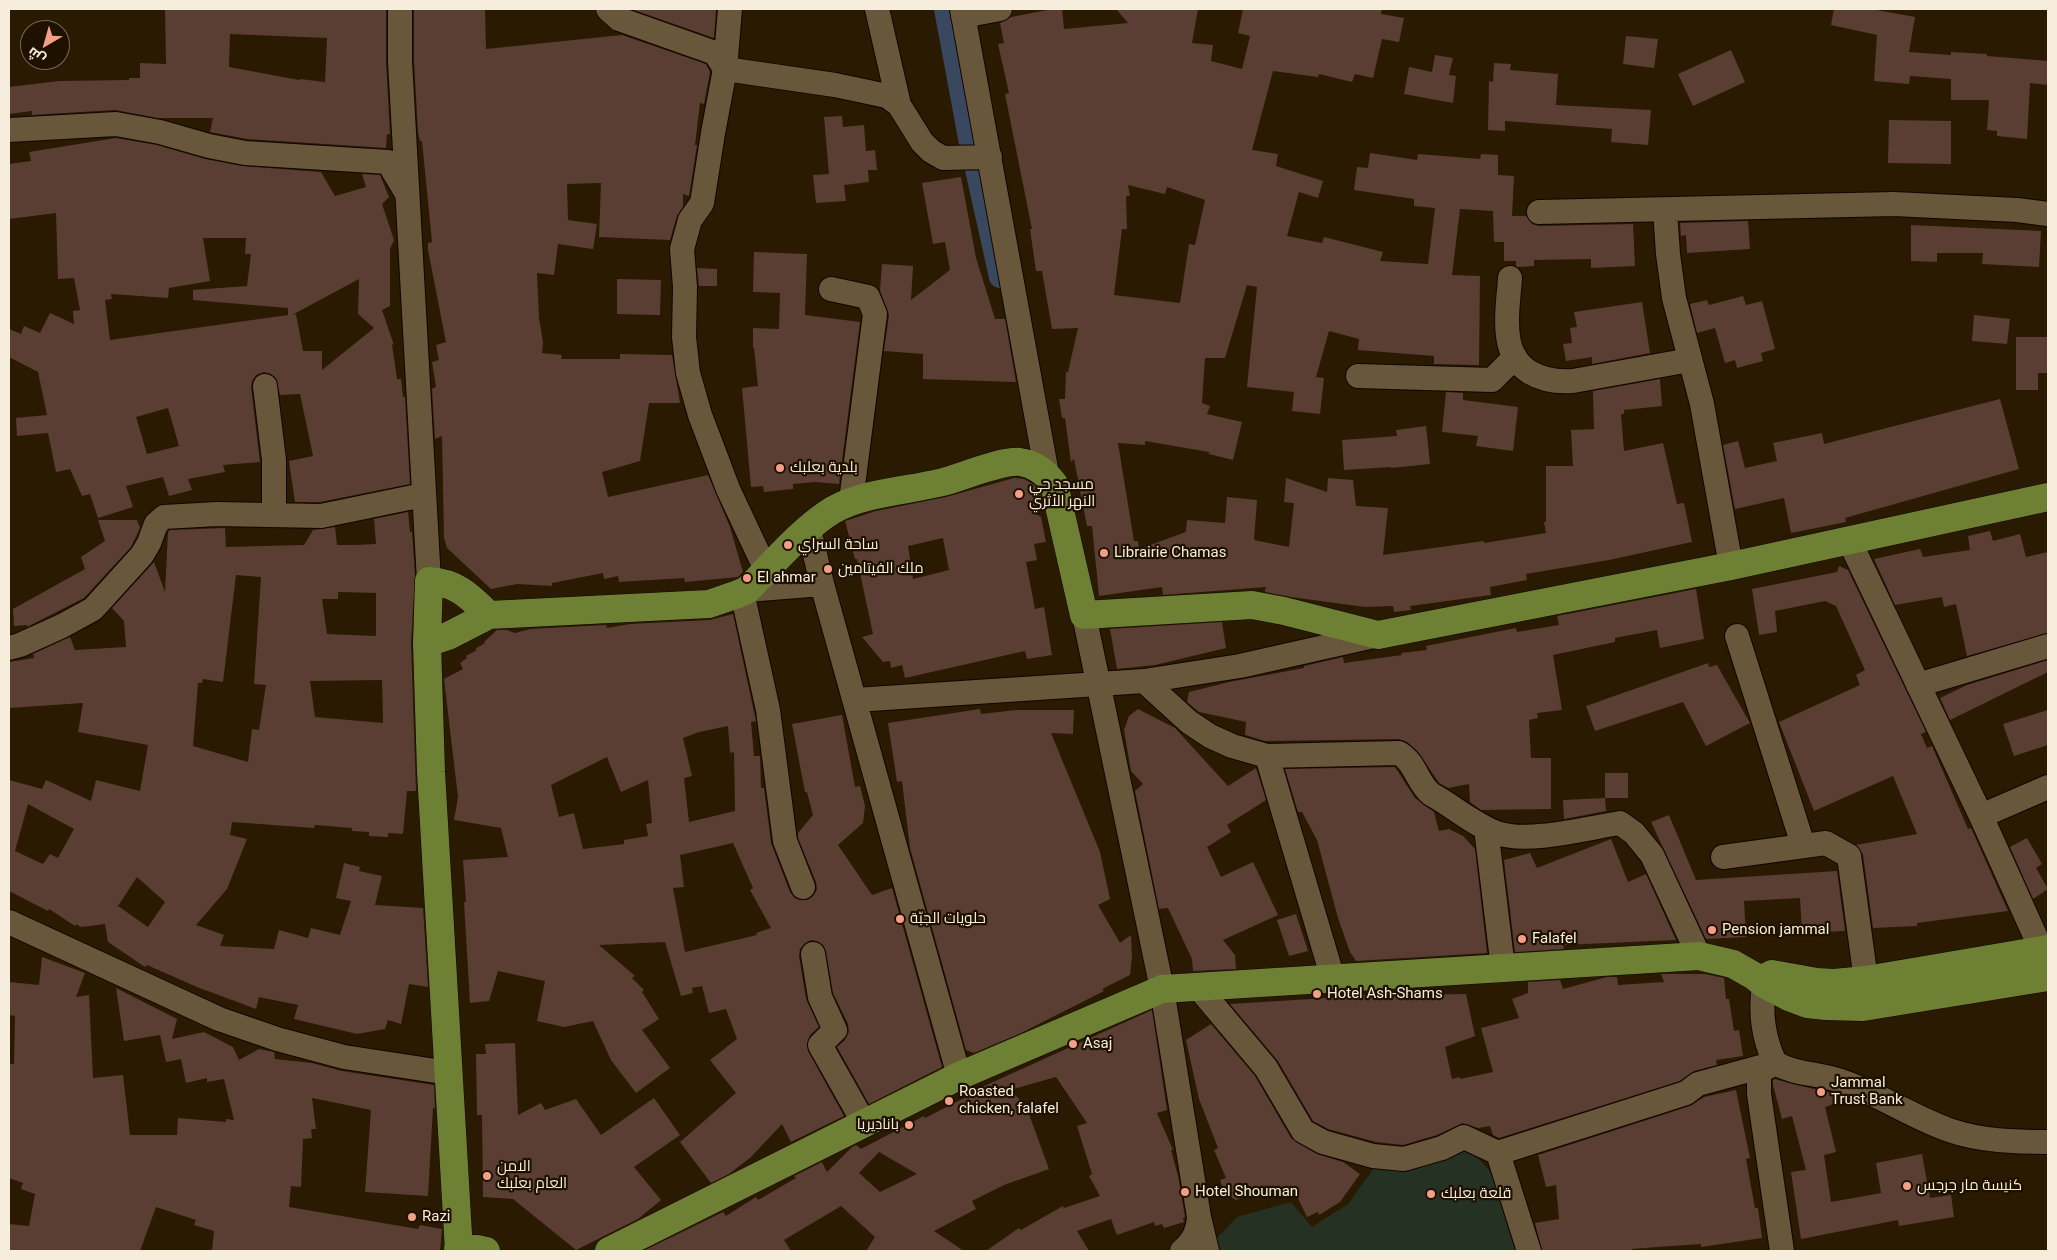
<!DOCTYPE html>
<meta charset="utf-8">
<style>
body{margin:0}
#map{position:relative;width:2057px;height:1260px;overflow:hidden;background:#291a01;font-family:Roboto,Cairo,sans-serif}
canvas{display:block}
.frame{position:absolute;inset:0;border:10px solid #f7eddd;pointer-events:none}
.north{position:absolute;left:20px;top:20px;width:50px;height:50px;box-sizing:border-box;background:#1f1100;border:1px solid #756958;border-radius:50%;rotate:218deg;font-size:14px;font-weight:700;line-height:20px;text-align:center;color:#f7eddd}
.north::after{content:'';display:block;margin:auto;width:18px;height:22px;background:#f49e87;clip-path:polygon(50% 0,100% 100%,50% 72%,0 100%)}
</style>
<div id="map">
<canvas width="2057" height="1260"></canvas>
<div class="frame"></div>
<div class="north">ش</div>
</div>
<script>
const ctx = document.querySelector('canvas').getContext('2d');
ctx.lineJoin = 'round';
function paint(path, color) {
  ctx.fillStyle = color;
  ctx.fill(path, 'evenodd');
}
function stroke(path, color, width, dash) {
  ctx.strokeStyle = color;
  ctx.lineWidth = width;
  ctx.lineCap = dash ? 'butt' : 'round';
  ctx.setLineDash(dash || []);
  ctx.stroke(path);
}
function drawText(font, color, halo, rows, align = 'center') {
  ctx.font = font + ' Roboto,Cairo,sans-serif';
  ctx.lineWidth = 4.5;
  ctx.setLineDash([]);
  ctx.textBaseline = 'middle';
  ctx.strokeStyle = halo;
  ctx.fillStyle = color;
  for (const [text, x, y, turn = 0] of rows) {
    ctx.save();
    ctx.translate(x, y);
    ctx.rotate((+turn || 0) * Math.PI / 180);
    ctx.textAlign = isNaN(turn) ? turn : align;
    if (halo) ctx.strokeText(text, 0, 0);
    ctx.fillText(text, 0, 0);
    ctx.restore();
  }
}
paint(new Path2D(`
 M1466,1146l38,40 15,65h-314l32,-34 54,-15 21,25 36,-23 31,-43z`), '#253123');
stroke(new Path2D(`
 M945,9l24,129 31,139`), '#39485f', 22);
paint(new Path2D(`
 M165,9h221v52l4,73h-3l-1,14 -139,-9 -37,-7 3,-14h-55l-43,-8 -83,5v-4l-23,3v-27l50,-6 70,-1v-2h11v-15l26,1zM230,34l97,4 -2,44 -25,-3 -1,1 -70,-13z
 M414,9h71l1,40 136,-14 84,29 4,8 -6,32 -4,-1 -5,42h2l-8,51 -6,-2v13l-6,9 -7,24 -71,-3 2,-54 -34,1 1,36 29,4 -4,25 -35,-5 -4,31 -17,-2 2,45 4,24 -1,11 20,2 -1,4h59v-5l52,1 8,48h-31l-9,58 -38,11 6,25 100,-22 22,52 13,45 -5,5 -53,5 -1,-4 -65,4 -1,-6 -14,3 -1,-6 -51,10v3l-35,-2 -26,5 -44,-41 -3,-10 -2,-102 -7,3 -3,-50 4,-2 -4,-25 7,-2 -3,-15 10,-3 -18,-92v-7l4,-1 -10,-101h-2l-2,-9 -4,-71z
 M631,9h85l-2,29z
 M1053,9h9l2,20 64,-6 -12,-14h82l-6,34 21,2 -2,16 31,8 8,-33 -12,-3 5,-24h139l-1,5 23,4 -5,24 -17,-3 -9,39 -18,-4 -3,8 -33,-8 -1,3 -45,-6 -21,79 26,4 -2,12 47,15 -5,17 -19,-6 -12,44 35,7 2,-6 59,15 -3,9 48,3 7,-56 -21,-2v-7l-60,-9 3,-23 11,1 2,-15 47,7 1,-6 62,5 1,-5 17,1v20l16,1 -2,40h14l6,8 7,2 94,-2 2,42 -44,2v-9l-57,1v6l-16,1 -2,-1v-5h-12v-19h-10l-1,-31 -33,-2 -8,66 28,1 -1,89 -45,-1v-8l-76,-6 1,-11 -30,-8 -13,46 8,1 -4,36 -28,-3 2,-19 -47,-5 10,-100 -10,-2 -22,73h-20l-3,45 8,3 -3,8 35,8 -9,38 -24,-6v-2l-64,-11v4l-27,-2 16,98h4l1,8 47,-17 1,-12 38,3 2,-26 30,3 -3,40 35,7 5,-44 -10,-1 2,-24 41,14 1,-14 25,2 3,26 32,2 -5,47 101,-14v2l62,-10 -2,-11h2v-56h27l-2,-36 23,-1 -1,-38 67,-12 2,27 -38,4v4h-3l3,37 39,-8 14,61 7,-1 8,39 -83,18 -83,14 1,6 -37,7 1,8 -81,11 1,4 -17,2 -1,-6 -28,1 -74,-10 -26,-5 1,-5 -103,8 -1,-8 -63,9 -7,-70h-5l-13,-67 -3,3 -6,-44h-3l-3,-19h6l1,-27h2l10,-44 -26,1 -10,-58h-6l-6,-42h2l-27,-135 4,-1 -11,-49 6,-1 -4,-20 11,-6zM1128,185l37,9 2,-7 38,13 -10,45 -6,-1 -9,59 -66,-8 8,-66h5l-1,-33h4z
 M1834,9h37l44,8 -6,35 42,3v-3l36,2v2l61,5v24l-18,-2 -3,56 -30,-3v-5l-10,-1 2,-30h-38v-21l-41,-3 -1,8 -35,-3 3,-46 -46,-10z
 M1626,36l32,3 -4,29 -31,-4z
 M1731,50l14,32 -52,24 -15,-32z
 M1435,55l18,3 -4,17 7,1 -3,27 -49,-9 5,-27 23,5z
 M1494,63l17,1 -1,6 48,4 -2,31 95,5 -3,35 -37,-3 1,-13 -107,-8v10l-17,-1 1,-49 4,1z
 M842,116l1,11 21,-2 2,26 9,-1 2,20h-9l1,12 -25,3 2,16 -30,2 -3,-28 16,-1 -5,-57z
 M1889,120l62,1v43l-63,-1z
 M116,138l41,7 48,14 37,7 79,6 14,24 31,-9 -4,-13 18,1 9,22 -7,7 12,36 -4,9v57l-8,4 12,35 -2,-1 5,35h4l2,18h2l5,87 -90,18h-25l-6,-41 24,-5 -13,-62 -20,1 -4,-17 -5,-4 -7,-2 -8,3 -4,6 -1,6 9,75 -37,3 2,7 -37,7 4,11 -23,6 -6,-19 -37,9 7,21 -35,11 -8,-24 -8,2 -12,-27 -14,3 -8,-39 -31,3 -1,-18 31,-3 -9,-43 -29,-15v-28l12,5 3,-8 16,7 10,-20 24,11 -1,-13 7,-1 -6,-32 -16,1 -2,-66 -47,6v-55l22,-3 -2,-9zM203,238h43l-1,16h6l-4,32 -54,4v10l95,8v7l-178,25 -5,-40 7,-1 -1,-5 57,4 1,-10 41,-7zM359,279l-1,35 16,14 -52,42v-19h-19l-7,-37 -4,1zM168,408l11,38 -32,8 -11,-37z
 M961,177l15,81 19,61h10l11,63 -93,-3v-25l-39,-3 5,-36 -9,-24 2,-27 31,2 -2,34 39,-30 -5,-28 -12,2 -11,-61z
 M1748,221l2,28 -63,4 -1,-18 -5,1 -1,-13z
 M1911,225l130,6 -2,36 -57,-3 1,-11h-46v9l-26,-1z
 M754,252l53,2 -2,61 55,7 -21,162 -24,-2 -22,2v5l-29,3 -1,-6 -12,1 -9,-99 16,-2 -4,-38h-1v-20l26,1 1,-36 -27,-1z
 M697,268l20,1v17h-18z
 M617,279l44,1 -1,35 -43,-1z
 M1743,296l3,9 16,-4 13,48 -14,4 2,8 -26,7 -2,-8 -10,3 -10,-35 -18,5 -7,-29 17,-4 2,5z
 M1642,302l8,51 -58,11v-7l-26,4 -3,-17 9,-1 -2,-15 7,-1 -3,-15z
 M1974,315l36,4 -3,25 -35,-3z
 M2016,337h32v36h-10v17h-22z
 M1446,392l17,1v7l55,7 -5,44 -37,-5 2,-10 -36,-4z
 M2000,399l19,70 -174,49 1,4 -55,11 -7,-35 -49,11 -12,-64 15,-4 7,27 32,-7 -4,-18 49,-10 2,11z
 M1426,426l4,38 -39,4v-1l-47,3 -2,-30 55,-4 -1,-6z
 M1014,478l10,1 10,6 6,6 1,8 -9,12 9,6 5,25 -12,2 3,16 -11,2 9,47 9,-2 8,48 -25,4 -2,-8 -120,27 -3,-13 -11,3 -1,-7 -7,1 -21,-25 11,-3 -16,-75h-2l-10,-38 31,-10 70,-14zM943,538l6,32 -36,9 -5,-33z
 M408,512l2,20h2l3,43 -4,68 5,148h-9l-4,43 -15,-1v4l-19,-1v-4l-17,-1v-3l-37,-3 -1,3 -82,-6 -2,13 17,4 -20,50 -31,36 28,10 -4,11 54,3 5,-19 29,8 3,-10 29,7 11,-34 -15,-3 8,-35 16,4 -1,4 23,5 -7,29 48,3 5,79 -19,-3 -8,40 -13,-4 -3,9 -28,5 -63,-15 4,-14 -39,-8 -3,12 -59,-22 -50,-22 -2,2 -37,-25 -3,-18 -24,3 -5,-3 -1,2 -26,-17 -1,2 -39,-20v-111l33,9 4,-9 45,21 5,-21 44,11 8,-46 -70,-13 5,-29 -74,5v-46l25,-4 -1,-4 37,-17 5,13 51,-3 -2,-26 -12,-13 42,-46 11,30 3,-60 2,-2 55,-2 1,19 78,-2 9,-15 22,-3 2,18h18l21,-1 -2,-25zM236,575l25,2 -7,107 12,1 -7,45 -7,-1 -4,33 -55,-16 5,-63h4l1,-4 20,3zM338,592l38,1v43l-49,-2 -5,-35h16zM382,680l1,43 -68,-6 -5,-36zM28,804l46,25 -16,29 -8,-4 -7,10 -28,-13zM137,877l28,25 -17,25 -30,-21z
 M98,520h39l3,8 -9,19 -47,51 -57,29v-2l-13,1 -1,-17 72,-40 -4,-12 24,-16z
 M1990,531l3,10 27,-7 6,23 22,-5v81l-81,23 -11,-52 -12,3 -2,-10 -47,8 -21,-46 46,-10 3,8 47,-7 -2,-14z
 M1839,566l9,4 78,162 -5,2 6,14 5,-2 36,83 3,-1 37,83 -91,12v3l-44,2 -10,-74 -7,-9 61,-11 -24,-58 -79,35 -35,-89 81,-37 -4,-10 9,-5 -29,-64 -11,-5 -50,10 2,21 -18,3 -7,-46 85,-17z
 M1696,589l8,50 -44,9 -3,-18 -42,8v4l-62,13 9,55 -25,3 1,5 -9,2 2,38h20v51l-70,1 -11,-8 -1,-18 -21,4 -9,-5 -20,-30 -12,-11 -8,-3 -134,2 -20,-6 1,-13 -47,-10 -12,-10 2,-10 40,-10 75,-14v-2l39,-9 1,6 58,-8 -1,-2 26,-3 -1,-4 90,-18 1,4 42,-7 -2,-9z
 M733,614l21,98 2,9 -5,1 3,34h6l1,32h3l7,55 19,49 5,6 5,2h8l6,-5 3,-6 -1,-7 -18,-44v-5l15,-18 -6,-23h-2l-13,-68 50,-9 13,72 5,-1 5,20 -2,17 -25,22 34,50 20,-7 50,179 -73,37 -32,-57 8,-7 4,-8 -1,-8 -15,-31 -7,-42 -3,-6 -6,-4 -6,-1 -6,3 -5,6 -1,7 7,43 13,28 -9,8 -3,8 1,8 36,65 -53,26 -9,-18 -31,33 -22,17 -18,9 -31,-41 56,-49 -26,-33 27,-21 -11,-30 -17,4 -7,-27 -10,2 1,5 -12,3 -16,-54 -66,3 36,31 -3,2 12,12 -2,2 17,27 -17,11 28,38 -34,25 -25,-33 -18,-39 -29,6 -27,-6 8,-40 -47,-10 -9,30 -19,2 -6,-101h2l-3,-42 45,-3 -7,-29 -47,-8 4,-23 -14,-118 19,-10 -3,-6 7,-5 -1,-2 11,-6 -2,-1 10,-6 -1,-1 13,-12h10l8,3 15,-4 76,-4 1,3 23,-4 80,-4zM728,726l2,27 4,-1 1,59 -46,11 -5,-44 8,-2 -9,-38 16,-6zM607,757l14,35 27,-12 4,43 -6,1 2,12 -24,4v4l-41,5 -9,-36 -15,4 -8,-32zM733,843l20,45 -3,2 21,38 -15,5 1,2 -72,17 -12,-64 11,-1 -4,-32z
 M1222,622l4,26 -71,17 -38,4 -7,-40z
 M2048,660v12l-98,48 -10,-22 27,-13z
 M1708,663l1,4 8,-2 33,58 -44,23 -23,-44 -88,29 -9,-25z
 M980,709l1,5 35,-4h58l-1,24 -22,-1 49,119 10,47 -12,6 22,38 11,-8 1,22 -2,18 -28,14 2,2 -83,42 -47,20 -8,-3 -56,-202 -8,-67 -5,1 -9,-59z
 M1138,709l37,19 53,58 28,-18 10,32 -39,25 4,7 -24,15 14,30 32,-15 25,53 -55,25 12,15 1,14 -43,2 -1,-12 -24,-51 -9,1 -24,-118 8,-7 -12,-13 -7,-41 5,-14z
 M2048,710v35l-34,11 -11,-32z
 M1395,767l20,31 19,14 5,19 10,-2 14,7 12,13 12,104 -131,8 -6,-9 -12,-34 -21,-78 -15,-28h-4l-13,-43z
 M1605,773h23v25h-23z
 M1605,798l1,13 -42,8 -1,-19z
 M1669,815l27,65 141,-9 8,60 -43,2 -2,-35 -56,3 2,36 -40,2 -55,-117z
 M2027,838l15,26 -6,4 12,21 -15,10 -23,-52z
 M1611,839l17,43 18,-8 30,66 -113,5 1,4 -49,3 -11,-92 26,-7 7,15z
 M1296,914l12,37 -19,5 -12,-36z
 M42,957l43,16 -9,24 13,-2 4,83 30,-3 7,60h47l1,-17 48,4v-3l8,1 -10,-41 -17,3v-4l-21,5 -5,-24 -15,3 -6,-27 -36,6 -8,-53 61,31 -5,20 32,-7 29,15 6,13 20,-11 15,3 1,7 37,4 30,8 92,14 1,23h-2l-5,88 -63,-4 6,-82 -59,-12 4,31h-5l1,9 -9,1 -2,48 -10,-1 -2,21 129,22 2,-4 22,4 -2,22h-228l2,-20 -20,-6 2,-5 -40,-13 -16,44h-131v-27l20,2 6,-32 -14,-5 2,-6 -14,-5v-114h5l1,-48 -6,-1v-33l30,3z
 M1661,974h44l19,4 2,21h3l5,32 5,-1 4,26 -27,4 1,5 -23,6 -14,10 -181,57 -6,-3 -3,-9 -12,2 -15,-5 -26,12 -34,10 -27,-3 -48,-13 -15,-8 -35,-60 -48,-57 114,-7v-2h47l-1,-4 20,-2v6l56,-1 9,42 -30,11 7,32 8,-2v2l33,-7 -12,-44 38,-10 -7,-19 16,-6v-11l32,-2 3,9 44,-12h10l1,8 46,-3z
 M1152,1010l15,100 -10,3 16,37h-2l7,26 7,41 -2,1 1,4 -20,6 -2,-4 -7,2 -1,-4 -37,13 -6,-16 -34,12 12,20h-103l33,-23 2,2 42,-24 1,2 36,-12 -11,-20 3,-2 -15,-48 10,-3 -31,-46 -46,13 16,16 23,63 -45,16 -32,16 4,8 -42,22 30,20h-98l9,-14 -34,-31 -57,34 7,11h-148l80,-39 3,4 30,-19 2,3 38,-22 -2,-2 28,-14 5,10 25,-25 4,-2 5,4 63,-33 1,2 57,-29v-2zM879,1152l38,22 -37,18 -21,-19z
 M1211,1024l44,52 36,62 26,16 26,8 17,12 -20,28 -21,13 -1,-3 -11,5 -14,-29h-27l-30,12 -11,-6 -5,-14 6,-2 -12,-28 4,-2 -19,-49 -13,-59z
 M515,1043l3,72 23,-12 4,7 31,-11 25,36 53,-37 26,37 -46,32 27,33 -23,19 -62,31 -63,-51 -30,-2 -1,-82h-5l-1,-61h10l-1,-10z
 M1775,1079l21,6 37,8v11l-8,3 11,45 -12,3 7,47 50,-9 -5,-30 46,-9 8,44 21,-3 3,22 -55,9 -1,-6 -97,19 -10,-67 15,-2 -14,-54 -10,3 -9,-34v-5z
 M1736,1090l14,68 -4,1 9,49h3l4,30 -61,9v-3l-44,3 -25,2v2h-90l-7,-28 24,-4 -3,-34 -10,2 -8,-32 152,-49 14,-9z`), '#5a3e34');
const minor = new Path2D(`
 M400,9v52l29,520
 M608,9l11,10 96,34 10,16
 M877,9l22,96
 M962,9l85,465
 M963,16l37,-7
 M725,69l5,-60
 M9,130l107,-6 44,8 49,14 36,7 143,9 18,30
 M1665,210l3,44 6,44 28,106 29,162
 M1539,212l355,-8 123,6 31,4
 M1510,278c-1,18 -5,39 -2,58 4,35 33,47 65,45l117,-21
 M831,289l37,8 7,17 -24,187
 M1358,376l134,4 23,-23
 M265,386l9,74v54
 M809,529l13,55 137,492
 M1849,540l132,276 61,135 4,16
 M766,570l-38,-81 -28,-74 -12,-42 -4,-36 1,-50 -3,-38 8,-29 12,-17 11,-70 12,-64 110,16 52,11 12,9 23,37 9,9 12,7 47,-1
 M747,590l75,-6
 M742,592l26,118 17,131 18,46
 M1084,615l78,374 37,228 8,34
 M1737,636l66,209
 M9,648l11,-3 42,-19 31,-17 49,-54 7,-12 7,-19 8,-7 53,-3 104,2 102,-21
 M1144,681l45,41 21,14 22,10 35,10 132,-3c17,10 18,30 32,41 22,12 43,31 66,39 31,11 90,-5 123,-10l14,10 18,22 47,101
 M1918,685l130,-39
 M855,700l289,-19 96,-15 138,-31
 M1267,756l66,223
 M1981,816l67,-29
 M1486,828l17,140
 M1723,857l103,-14 23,13 17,124
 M9,922l210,97 58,20 67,18 105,16
 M813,954l7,43 15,33 -15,15 44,78
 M1764,984c-4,29 -1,53 11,79 21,12 44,10 66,18 38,13 71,36 108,49 31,11 67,12 99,12
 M1198,987l68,81 37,63 20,11 50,14 31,3 38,-11 22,-11 34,16 188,-60 12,-9 77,-21
 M1775,1063l-16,9v22l23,157
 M1498,1153l31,98
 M1182,1251c11,-10 16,-19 17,-34`);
const major = new Path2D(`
 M427,643l21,-7 41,-21 220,-11 29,-10 9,-4c25,-25 56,-62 86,-80 32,-18 74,-19 110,-28 19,-5 59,-22 77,-20 14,2 26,11 34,22l30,131 168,-10 32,6 94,24 353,-69 317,-69
 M1764,984l4,-8 4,-2 45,8 17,1 32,-3 182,-31
 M458,1249h19l9,2
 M459,1251l-28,-479 -4,-129 2,-62c29,2 40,15 60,34
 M609,1251l350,-175 203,-87 537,-33 34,8 21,12 10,8 27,14 16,6 19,2 37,1 185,-30`);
stroke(minor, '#110500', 26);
stroke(major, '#110500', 29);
stroke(minor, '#68573b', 24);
stroke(major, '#6d8034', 28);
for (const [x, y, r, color] of [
 [780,468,5,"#f49e87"],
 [1019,494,5,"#f49e87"],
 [788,545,5,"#f49e87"],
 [1104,553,5,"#f49e87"],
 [828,569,5,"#f49e87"],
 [747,578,5,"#f49e87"],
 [900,919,5,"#f49e87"],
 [1712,930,5,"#f49e87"],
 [1522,939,5,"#f49e87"],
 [1317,994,5,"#f49e87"],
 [1073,1044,5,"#f49e87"],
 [1821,1092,5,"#f49e87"],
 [949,1101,5,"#f49e87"],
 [909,1125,5,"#f49e87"],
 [487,1176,5,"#f49e87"],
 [1907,1186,5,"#f49e87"],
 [1185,1192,5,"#f49e87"],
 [1431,1194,5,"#f49e87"],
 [412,1217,5,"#f49e87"]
]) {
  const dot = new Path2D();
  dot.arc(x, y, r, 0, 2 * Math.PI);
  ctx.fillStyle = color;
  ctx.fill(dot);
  stroke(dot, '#1f1100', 2);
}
drawText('15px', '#f7eddd', '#1f1100', [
 ["بلدية بعلبك",790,468],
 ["مسجد حي",1029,485],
 ["النهر الأثري",1029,502],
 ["ساحة السراي",798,545],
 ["Librairie Chamas",1114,553],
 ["ملك الفيتامين",838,569],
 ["El ahmar",757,578],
 ["حلويات الجبّة",910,919],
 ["Pension jammal",1722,930],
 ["Falafel",1532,939],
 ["Hotel Ash-Shams",1327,994],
 ["Asaj",1083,1044],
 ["Jammal",1831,1083],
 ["Trust Bank",1831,1100],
 ["Roasted",959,1092],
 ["chicken, falafel",959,1109],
 ["باناديريا",899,1125,"right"],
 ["الامن",497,1167],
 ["العام بعلبك",497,1184],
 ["كنيسة مار جرجس",1917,1186],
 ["Hotel Shouman",1195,1192],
 ["قلعة بعلبك",1441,1194],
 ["Razi",422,1217]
], 'left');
</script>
